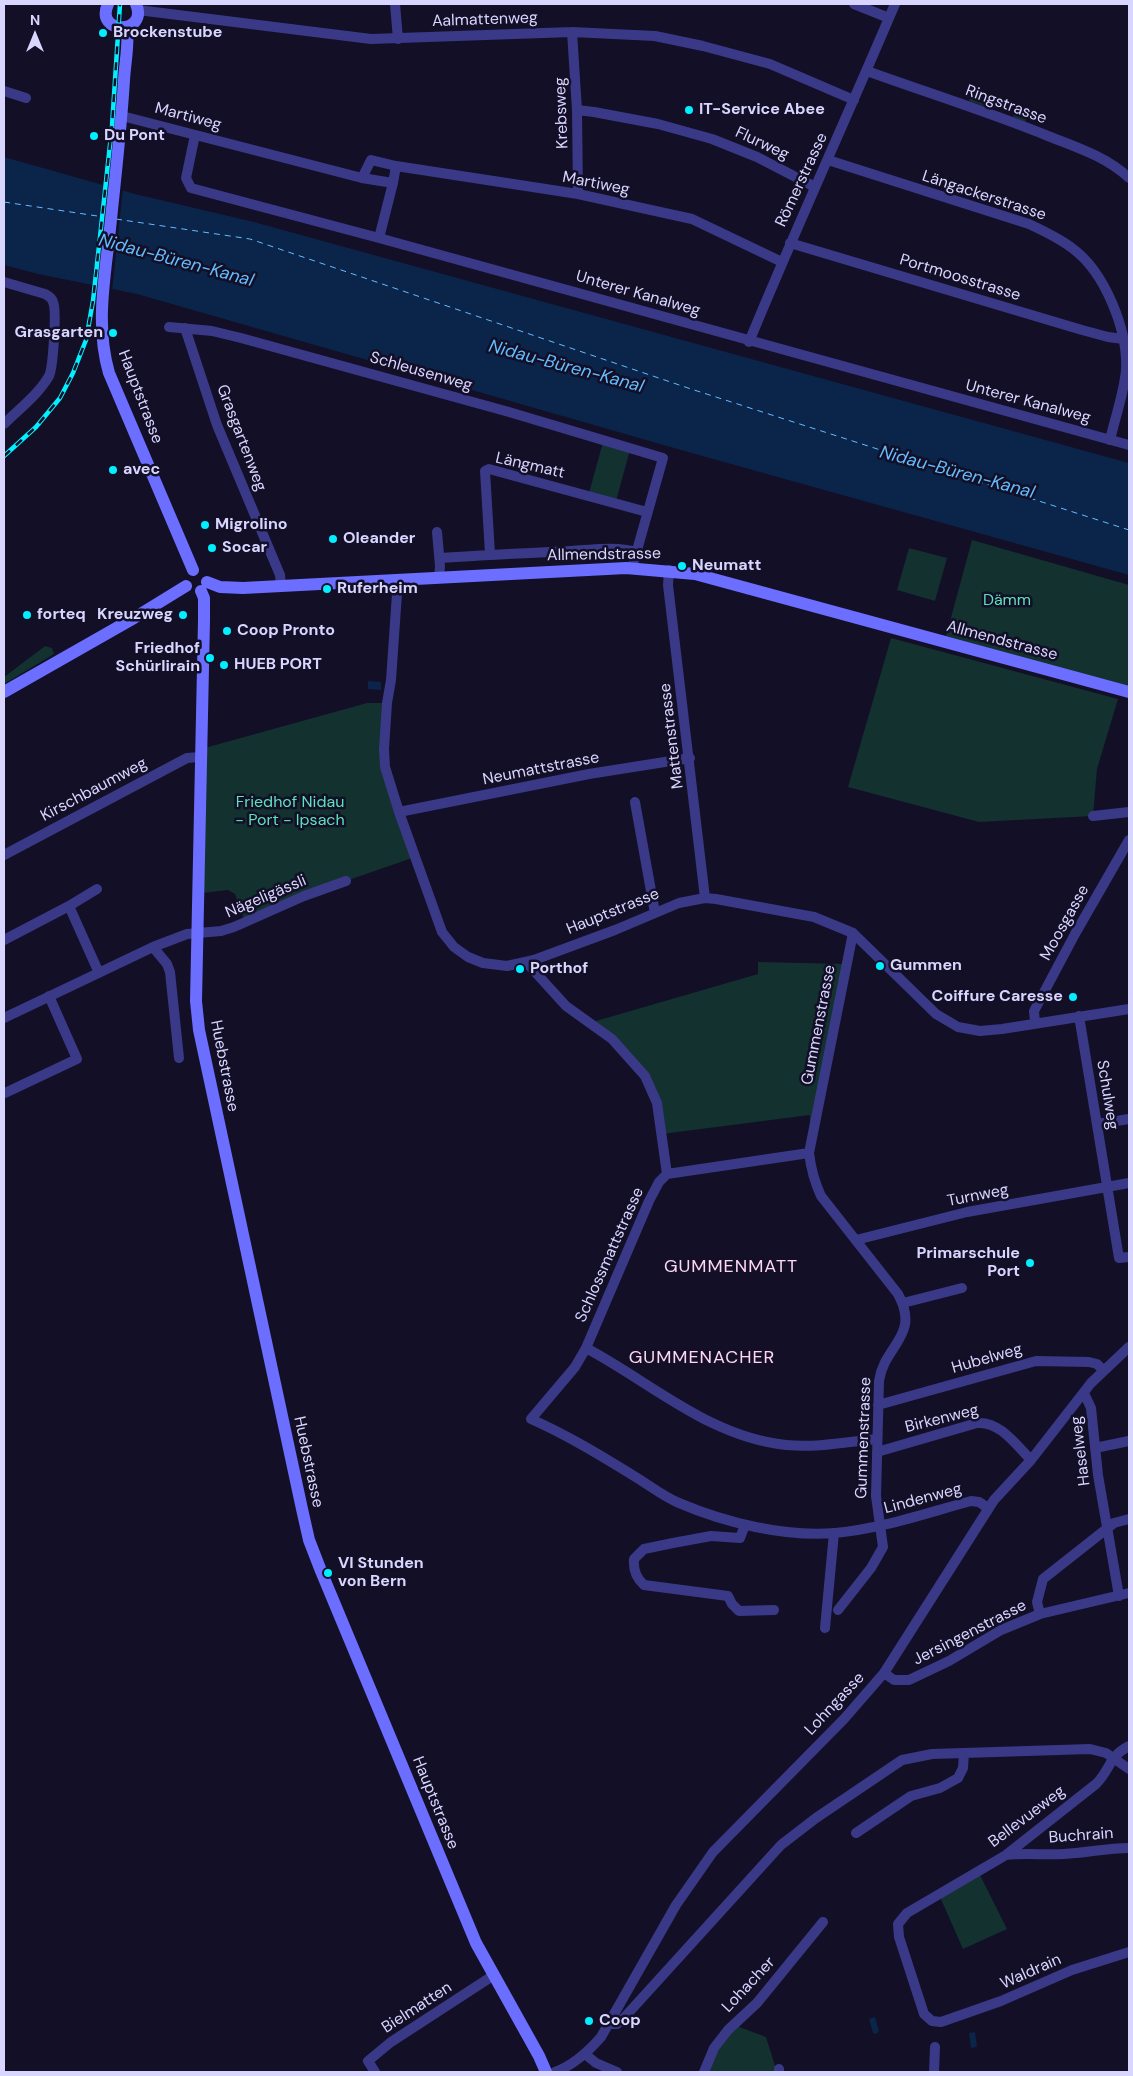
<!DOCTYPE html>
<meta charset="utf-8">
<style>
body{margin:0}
#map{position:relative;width:1133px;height:2076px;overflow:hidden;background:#120f27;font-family:"DM Sans",sans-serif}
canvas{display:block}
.frame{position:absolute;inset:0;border:5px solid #d8d5ff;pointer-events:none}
.north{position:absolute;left:10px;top:10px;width:50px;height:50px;-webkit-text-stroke:4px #120f27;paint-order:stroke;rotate:0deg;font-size:14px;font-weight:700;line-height:20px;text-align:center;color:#d8d5ff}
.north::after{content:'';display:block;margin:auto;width:18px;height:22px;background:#d8d5ff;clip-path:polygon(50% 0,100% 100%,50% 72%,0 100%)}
</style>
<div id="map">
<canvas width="1133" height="2076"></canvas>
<div class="frame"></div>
<div class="north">N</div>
</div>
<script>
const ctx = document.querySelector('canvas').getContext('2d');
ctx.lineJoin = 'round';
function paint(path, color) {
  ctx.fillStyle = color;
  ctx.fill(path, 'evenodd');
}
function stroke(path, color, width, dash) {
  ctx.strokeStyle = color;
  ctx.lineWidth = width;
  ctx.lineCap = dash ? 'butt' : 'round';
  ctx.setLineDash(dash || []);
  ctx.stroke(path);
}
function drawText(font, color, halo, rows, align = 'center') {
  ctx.font = font + ' "DM Sans",sans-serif';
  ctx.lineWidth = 5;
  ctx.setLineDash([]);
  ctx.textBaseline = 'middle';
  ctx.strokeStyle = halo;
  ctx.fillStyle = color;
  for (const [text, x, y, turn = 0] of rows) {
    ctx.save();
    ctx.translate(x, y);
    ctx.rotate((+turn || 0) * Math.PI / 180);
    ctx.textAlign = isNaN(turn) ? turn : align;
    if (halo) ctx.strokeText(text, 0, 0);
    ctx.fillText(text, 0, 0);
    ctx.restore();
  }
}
paint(new Path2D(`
 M973,92l15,5 -4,9 -15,-5z
 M1017,108l11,6 -3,8 -12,-5z
 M603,442l27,8 -14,51 -27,-8z
 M972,540l157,45v102l-183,-51z
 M909,548l38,10 -12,43 -38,-11z
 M891,638l227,61 -21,70 -4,47 -114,6 -131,-35z
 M45,646l7,2 2,6 -50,30v-7z
 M367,703h20l-3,46 31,108 -69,24 -101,41 -10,-28 -7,-4 -26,3 -1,-144z
 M758,962l89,2 -38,189 1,-38 -148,19 -17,-58 -56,-53 169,-49z
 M979,1873l28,56 -44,20 -23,-52z
 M737,2026l29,11 11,35h-70l13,-29z`), '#12312f');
paint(new Path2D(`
 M4,157l131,37 119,28 875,241v112l-448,-125 -544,-156 -99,-20 -34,-9z
 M368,681l13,1v8l-13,-1z
 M875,2017l4,14 -3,3 -3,-1 -4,-14z
 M975,2032l2,15 -6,1 -2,-15z`), '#0b244a');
paint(new Path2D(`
 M103,183l20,5 -11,103 -20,-4z`), '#120f27');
stroke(new Path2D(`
 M4,202l100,15
 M116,219l134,20 441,150 438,141`), '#63bdff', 1, [6, 5]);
stroke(new Path2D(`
 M395,4l3,35
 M854,4l35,14
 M138,10l233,29 201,-7 83,4 48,10 67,18 84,36
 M572,32l5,78 1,84
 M867,71c61,22 122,41 181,65 28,11 59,21 81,42
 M4,91l22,7
 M577,110l17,2 64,12 54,15 45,18 58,30
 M122,116l240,62 31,5 3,-17
 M195,135l-9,43 5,10 188,50 750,207
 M828,160l201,64c15,7 30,14 43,24 33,24 56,82 54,122 -2,23 -11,48 -16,70
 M362,178l9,-18 25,6 182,28 114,25 90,43
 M379,238l14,-55
 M790,243l292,87 26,7 15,2
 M4,282l41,12c4,2 7,4 8,8 4,8 0,66 -4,74 -11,19 -30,33 -45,48
 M169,327l43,4 29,7 268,74 154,46 -31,110
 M185,328l32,97 63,150 1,11
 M749,342c47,-114 98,-225 146,-338
 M437,532l3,34 -1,11
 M490,554l-5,-83 4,-2 158,43
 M440,558c44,-3 87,-5 131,-7 20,-1 45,-5 65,1
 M669,570l-1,15 37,313
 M398,579l-7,101 -4,23 -3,46 1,18 14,45 43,120 12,15 14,10 15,6 24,3 27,-6 81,-30 64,-27 26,-5 11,1 98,18 39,16 83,81 22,13 22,4 22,-2 127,-20
 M635,802l20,111
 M399,812l190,-38 101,-16
 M1093,816l36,-4
 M4,855l183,-97 13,-1
 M69,906l28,-17
 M4,940l65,-34 30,67
 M153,947l14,17 3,8 9,86
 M526,962l40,44 46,33 33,37 12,27 10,71
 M1079,1016l40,242 10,-1
 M4,1018l149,-71 34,-13 34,-3 13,-4 70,-31 42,-15
 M1035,1023l-1,-12 41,-77 54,-94
 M5,1093l72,-34 -28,-63
 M1097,1124l32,-5
 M667,1174l-8,8 -10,19 -63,147 -11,19 -44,52c36,16 69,36 103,57 15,9 30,21 45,27 47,20 105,34 156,30 46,-4 91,-20 136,-32l8,1 9,6
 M667,1174l142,-21
 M856,1240l111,-28 162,-29
 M903,1303l59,-15
 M586,1348c66,35 123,89 200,97 30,3 61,-3 91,-6
 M1084,1393l7,15 7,67 21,121
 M878,1405l158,-44 53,1 8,2 6,6
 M1095,1448l34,-7
 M877,1452l100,-29c23,-2 39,22 54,37
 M745,1525l-5,13 -29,-2 -38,7 -29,6 -10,10c-1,11 2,19 10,26l84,11 4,8 7,7 35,-1
 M838,1610l33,-42 12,-21 -7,-51 3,-115c5,-36 42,-45 19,-87l-77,-98c-7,-15 -10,-27 -12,-43l44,-220
 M1040,1614l-3,-12 6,-23 71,-56 15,-4
 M825,1628l9,-95
 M884,1673l10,7h15l40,-19 52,-31 39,-16 89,-21
 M1129,1746c-21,11 -18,23 -33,38l-90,71 -99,58 -9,11 1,13 25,77 8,7 9,1 60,-21 71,-31 57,-18
 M856,1833l55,-37 29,-8 18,-10 5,-10 1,-15
 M1006,1855c19,-2 38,0 58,-1 22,-1 43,-6 65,-6
 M609,2024h8l5,-4 159,-175 35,-27 86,-58 30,-6 158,-5 16,4 23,16
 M585,2054l11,9 21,9
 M779,2069v3
 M375,2072l-7,-11 23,-19 103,-67
 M555,2072c19,-7 33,-20 46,-35l75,-132 37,-53 131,-133 40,-46 110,-173 37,-40 60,-77 38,-36
 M704,2072l10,-24 14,-18 29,-27 66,-81
 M934,2072l1,-25`), '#393987', 10);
stroke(new Path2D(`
 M108,4c-14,31 41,31 28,0
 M127,27c2,19 -2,35 -3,53 -3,50 -9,99 -14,149 -5,48 -15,96 -1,144l84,197
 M207,582l13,5 23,1 383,-20 69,6 434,118
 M201,591l3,7v22l-8,381 3,29 103,479 7,31 12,31 155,372 63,113 7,16
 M4,692l130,-74 52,-32`), '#6c6eff', 12);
const rail = new Path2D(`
 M4,456l32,-29 24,-29 13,-25 13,-33 7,-39 19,-175 8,-122`);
stroke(rail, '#01efff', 4.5);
stroke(rail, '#120f27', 2.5, [8]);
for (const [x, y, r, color] of [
 [103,33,5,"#01efff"],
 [689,110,5,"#01efff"],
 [94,136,5,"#01efff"],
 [113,333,5,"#01efff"],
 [113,470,5,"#01efff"],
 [205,525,5,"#01efff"],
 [333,539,5,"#01efff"],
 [212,548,5,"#01efff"],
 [682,566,5,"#01efff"],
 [327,589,5,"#01efff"],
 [27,615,5,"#01efff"],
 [183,615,5,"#01efff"],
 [227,631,5,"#01efff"],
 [210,658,5,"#01efff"],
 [224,665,5,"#01efff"],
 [880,966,5,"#01efff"],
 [520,969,5,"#01efff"],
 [1073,997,5,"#01efff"],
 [1030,1263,5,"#01efff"],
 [328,1573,5,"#01efff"],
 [589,2021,5,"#01efff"]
]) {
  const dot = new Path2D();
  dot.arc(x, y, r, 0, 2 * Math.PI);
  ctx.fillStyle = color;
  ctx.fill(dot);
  stroke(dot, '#120f27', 2);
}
drawText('16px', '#d8d5ff', '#120f27', [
 ["Aalmattenweg",485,20,-2],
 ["Ringstrasse",1006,105,20],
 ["Krebsweg",562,113,-92],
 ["Martiweg",188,117,15],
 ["Flurweg",762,144,25],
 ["Römerstrasse",802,180,-65],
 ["Martiweg",596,184,11],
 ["Längackerstrasse",984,196,18],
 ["Portmoosstrasse",960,278,17],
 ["Unterer Kanalweg",638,294,16],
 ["Schleusenweg",421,372,16],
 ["Hauptstrasse",140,397,69],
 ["Unterer Kanalweg",1028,402,15],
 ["Grasgartenweg",241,438,69],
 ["Längmatt",530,466,13],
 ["Allmendstrasse",604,555,-1],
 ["Allmendstrasse",1002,641,15],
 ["Mattenstrasse",672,736,-97],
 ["Neumattstrasse",541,769,-11],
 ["Kirschbaumweg",94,790,-28],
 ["Nägeligässli",266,897,-23],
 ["Hauptstrasse",613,912,-22],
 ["Moosgasse",1065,923,-61],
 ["Gummenstrasse",819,1025,-79],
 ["Huebstrasse",224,1066,79],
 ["Schulweg",1107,1095,81],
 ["Turnweg",978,1196,-11],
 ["Schlossmattstrasse",610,1255,-66],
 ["Hubelweg",987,1359,-16],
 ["Birkenweg",942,1419,-14],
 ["Gummenstrasse",864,1438,-88],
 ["Haselweg",1081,1451,-97],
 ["Huebstrasse",308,1462,78],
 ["Lindenweg",923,1499,-15],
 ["Jersingenstrasse",970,1633,-27],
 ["Lohngasse",835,1704,-47],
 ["Hauptstrasse",435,1803,68],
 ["Bellevueweg",1027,1817,-37],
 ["Buchrain",1081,1836,-4],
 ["Waldrain",1031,1972,-24],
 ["Lohacher",749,1985,-47],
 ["Bielmatten",417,2008,-33]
]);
drawText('bold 16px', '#d8d5ff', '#120f27', [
 ["Brockenstube",113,33],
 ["IT-Service Abee",699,110],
 ["Du Pont",104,136],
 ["Grasgarten",103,333,"right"],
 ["avec",123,470],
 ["Migrolino",215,525],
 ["Oleander",343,539],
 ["Socar",222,548],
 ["Neumatt",692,566],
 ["Ruferheim",337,589],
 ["forteq",37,615],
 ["Kreuzweg",173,615,"right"],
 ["Coop Pronto",237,631],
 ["Friedhof",200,649,"right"],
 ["Schürlirain",200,667,"right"],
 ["HUEB PORT",234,665],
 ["Gummen",890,966],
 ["Porthof",530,969],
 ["Coiffure Caresse",1063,997,"right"],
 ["Primarschule",1020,1254,"right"],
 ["Port",1020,1272,"right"],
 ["VI Stunden",338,1564],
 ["von Bern",338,1582],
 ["Coop",599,2021]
], 'left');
drawText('16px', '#5ee2bc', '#120f27', [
 ["Dämm",1007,601],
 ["Friedhof Nidau",290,803],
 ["- Port - Ipsach",290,821]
]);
drawText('italic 18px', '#63bdff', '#120f27', [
 ["Nidau-Büren-Kanal",176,261,15],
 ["Nidau-Büren-Kanal",566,367,15],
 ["Nidau-Büren-Kanal",957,473,15]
]);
ctx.letterSpacing = '1px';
drawText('18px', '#ffd7f2', '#120f27', [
 ["GUMMENMATT",731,1267],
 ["GUMMENACHER",702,1358]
]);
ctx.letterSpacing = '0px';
</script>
